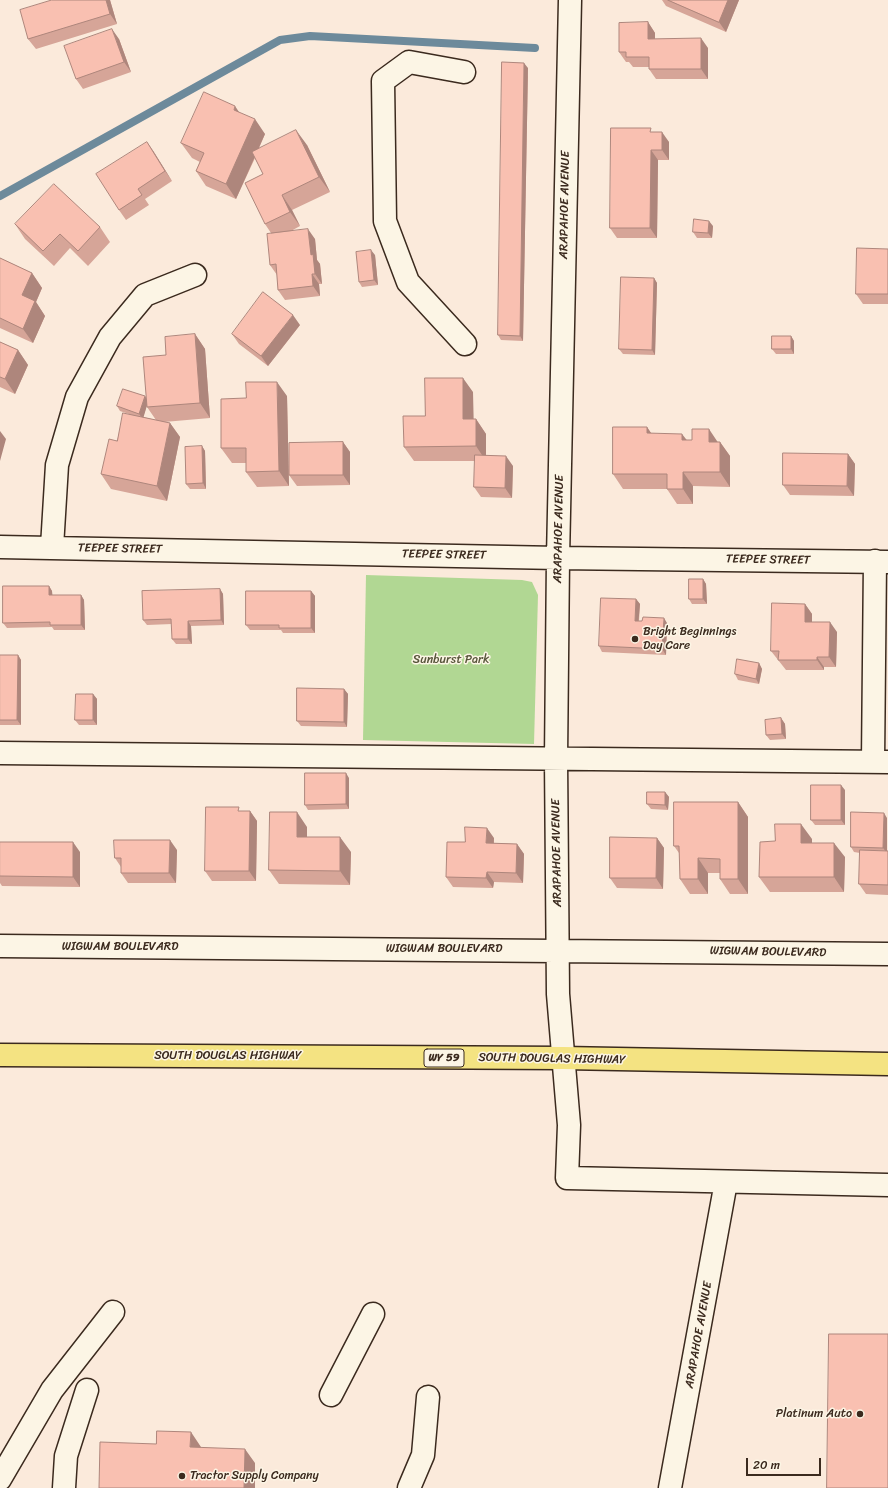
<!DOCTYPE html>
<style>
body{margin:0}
#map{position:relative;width:888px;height:1488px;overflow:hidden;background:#fbeadb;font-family:Sriracha,sans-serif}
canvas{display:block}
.scale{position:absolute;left:746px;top:1458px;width:75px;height:18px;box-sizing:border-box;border:2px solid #3b2a1e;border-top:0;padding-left:5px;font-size:12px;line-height:14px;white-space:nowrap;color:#3b2a1e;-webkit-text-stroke:3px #fcf5e5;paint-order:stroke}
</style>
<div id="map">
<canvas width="888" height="1488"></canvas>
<div class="scale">20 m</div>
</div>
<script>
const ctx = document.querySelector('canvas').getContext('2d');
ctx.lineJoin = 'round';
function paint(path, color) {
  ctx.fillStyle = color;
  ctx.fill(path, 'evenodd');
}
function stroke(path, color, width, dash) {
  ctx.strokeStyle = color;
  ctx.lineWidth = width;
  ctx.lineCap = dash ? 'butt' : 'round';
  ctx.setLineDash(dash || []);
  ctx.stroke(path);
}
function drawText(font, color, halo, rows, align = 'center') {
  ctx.font = font + ' Sriracha,sans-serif';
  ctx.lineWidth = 3;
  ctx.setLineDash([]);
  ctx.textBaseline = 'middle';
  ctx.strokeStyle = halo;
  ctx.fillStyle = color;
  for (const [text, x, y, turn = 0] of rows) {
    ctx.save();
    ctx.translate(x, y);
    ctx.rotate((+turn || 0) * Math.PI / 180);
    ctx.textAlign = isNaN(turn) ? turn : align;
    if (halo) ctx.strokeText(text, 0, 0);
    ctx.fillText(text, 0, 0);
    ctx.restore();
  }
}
paint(new Path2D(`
 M366,575l156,5 10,2 6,13 -4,149 -171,-4z`), '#b1d793');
stroke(new Path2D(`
 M0,196l280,-156 30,-4 225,12`), '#6d8a9b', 8);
const minor = new Path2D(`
 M570,0l-12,558 -2,201 2,235 11,131 -2,53 321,7
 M464,72l-55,-10 -26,19 2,140 23,61 57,62
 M0,547l558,11 330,4
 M52,547l5,-82 20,-68 33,-60 35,-42 50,-20
 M0,753l888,9
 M873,761l2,-200
 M0,946l888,8
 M331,1395l42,-81
 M0,1479l52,-89 61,-78
 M64,1488l2,-32 21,-66
 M409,1488l14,-33 5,-58
 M670,1488l56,-306`);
const highway = new Path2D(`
 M0,1055l563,3 325,6`);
stroke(minor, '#3b2a1e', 25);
stroke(highway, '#3b2a1e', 25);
stroke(minor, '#fcf5e5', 22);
stroke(highway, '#f4e382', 22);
paint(new Path2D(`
 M52,0h58l7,24 -81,25 -8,-10z
 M662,0h77l-13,32 -60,-26z
 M648,22l7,11v6l53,9v31h-52l-7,-10v-2h-16l-4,-5h-3l-7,-10z
 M119,39l12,33 -48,17 -7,-10z
 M528,68l-5,273 -22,-1 -3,-5z
 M240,113l25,21 -6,14 48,-3 23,47 -38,18 8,16 -9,5 24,8 2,21 3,4 2,20h-3l1,12 -35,4 -7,-10 -1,-15 -7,-10 1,-32 -6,-9 -2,-50 -8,-16 -19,41 -30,-13 -10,-15 4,-9 -8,-4 -11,-15z
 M653,132l16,10v18h-11l-1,78h-40l-7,-10z
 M147,142l25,39 -27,18 4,6 -23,15 -7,-10z
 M15,224l85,3 10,15 -22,24 -18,-18 -16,18 -29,-27z
 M713,226l-1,12h-15l-4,-6z
 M888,249v55h-25l-7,-10z
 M375,255l3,30 -16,2 -3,-5z
 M0,258l32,15 10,15 -6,14 9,14 -12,27 -33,-15z
 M654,278l3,5 -2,72 -32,-1 -4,-5z
 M300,325l-32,41 -29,-22 -7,-10z
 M195,334l10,15 5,69 -46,4 6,1 10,14 -13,64 -56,-12 -10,-15 28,-60 -9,-3 -3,-5 28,-10 2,3 19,-44zM147,405v2l9,13 -13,-3z
 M791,336l3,5v13h-18l-4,-5z
 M0,342l18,8 10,15 -13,29 -15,-7z
 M473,392v27h3l10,15v21l27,11 -1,32 -31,-1 -7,-10 1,-26h-61l-10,-14 21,-31z
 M287,396l2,90 -32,1 -11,-15v-9h-14l-11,-15 25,-50z
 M647,427l4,6 36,7 33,2 10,14v31l-37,-1v18h-16l-10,-15h-44l-10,-15z
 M343,442l7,10v33l-53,1 -8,-11z
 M202,446l3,5 1,38h-16l-4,-5z
 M848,454l7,10 -1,32 -64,-1 -7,-10z
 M703,579l3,5 1,20h-15l-3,-5z
 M49,586l3,5v4h29l3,5 1,30h-31l-2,-3 -45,1 -4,-5z
 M220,589l3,5 1,31 -33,1 1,18h-16l-4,-5v-15l-25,1 -4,-5z
 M311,591l4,5v37h-32l-2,-3h-31l-4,-5z
 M636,599l4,5 -1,17 28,2 -1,32 -64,-3 -3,-6z
 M805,604l7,10v8l25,10 -1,35h-12v3h-38l-15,-19z
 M0,655h18l3,5v65h-21z
 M759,663l3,6 -3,15 -21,-4 -3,-6z
 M344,689l4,5 -1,33 -46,-1 -4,-5z
 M93,694l4,5v26h-18l-4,-5z
 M781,718l4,6 1,15 -16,1 -4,-5z
 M349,778v31l-41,1 -3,-5z
 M845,790v35h-30l-4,-5z
 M665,792l4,5 -1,13 -17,-1 -4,-5z
 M738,802l10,15v77h-18l-10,-15v-6h-12v21h-18l-10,-15 -1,-26 -5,-7z
 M241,811h9l7,10 -1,60h-44l-7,-10z
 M887,818v33h1v44l-22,-1 -7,-10 1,-31 -6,-1 -3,-5z
 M307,827v10l44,15 -1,33 -71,-1 -10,-14z
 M494,838v5l23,1 7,10 -1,29 -29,-1 -1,6 -40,-1 -7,-10 19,-35z
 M657,838l7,10 -1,41 -46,-1 -7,-10z
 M812,839v4l33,14 -1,35h-74l-11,-15 16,-36z
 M0,842l80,10v35l-78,-1 -2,-3z
 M177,850l-1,33h-48l-7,-10v-6l-6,-9z`), '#d6a598');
paint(new Path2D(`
 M106,0h4l7,24 -7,-10z
 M728,0h11l-13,32 -7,-10z
 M648,22l7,11v16l-7,-10z
 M112,29l7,10 12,33 -7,-10z
 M701,38l7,10v31l-7,-10z
 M524,63l4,5 -5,273 -3,-5z
 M235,106l10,15 -11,-11z
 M255,119l10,15 -29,65 -10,-15z
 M296,130l11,15 23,47 -11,-15z
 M662,132l7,10v18l-7,-10z
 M147,142l7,10 18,29 -7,-10z
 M651,150l7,10 -1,78 -7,-10z
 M282,195l10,15 8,16 -10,-14z
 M709,221l4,5 -1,12 -4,-5z
 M308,229l7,10 2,21 3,4 2,20 -7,-10 -4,-19z
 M371,250l4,5 3,30 -4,-5z
 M32,273l10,15 -6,14 9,14 -12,27 -10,-14 -1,-34z
 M312,274l7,10 1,12 -7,-10z
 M654,278l3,5 -2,72 -3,-5z
 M293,315l7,10 -32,41 -7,-10z
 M195,334l10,15 5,69 -10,-15z
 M791,336l3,5v13l-3,-5z
 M18,350l10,15 -13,29 -10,-15z
 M463,378l10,14 1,42 -11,-15z
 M277,382l10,14 2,90 -10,-15z
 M145,396l3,6 -5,17 -4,-5z
 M476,419l10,15v27l-10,-15z
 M170,423l10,14 -13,64 -10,-15z
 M647,427l10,15 -10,-9z
 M709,429l10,15 -10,-2z
 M0,431l6,8 -6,22z
 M682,434l11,14 -11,-8z
 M343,442l7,10v33l-7,-10z
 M720,442l10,14v31l-10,-15z
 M202,446l3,5 1,38 -3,-6z
 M848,454l7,10 -1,32 -7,-10z
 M506,456l7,10 -1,32 -7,-10z
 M683,472l10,14v18l-10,-15z
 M703,579l3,5 1,20 -4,-5z
 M49,586l3,5 1,9 -4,-5z
 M220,589l3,5 1,31 -3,-5z
 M311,591l4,5v37l-4,-5z
 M81,595l3,5 1,30 -4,-5z
 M636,599l4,5 -2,22 -3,-5z
 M805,604l7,10v18l-7,-10z
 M664,618l3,5 -1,32 -4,-6z
 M188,621l3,5 1,18 -4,-5z
 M830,622l7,10 -1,35 -7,-10z
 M18,655l3,5v65l-4,-5z
 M817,657l7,10v3l-7,-10z
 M759,663l3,6 -3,15 -3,-5z
 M344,689l4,5 -1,33 -3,-5z
 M93,694l4,5v26l-4,-5z
 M781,718l4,6 1,15 -4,-5z
 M346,773l3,5v31l-3,-5z
 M841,785l4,5v35l-4,-5z
 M665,792l4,5 -1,13 -3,-5z
 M738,802l10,15v77l-10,-15z
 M250,811l7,10 -1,60 -7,-10z
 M297,812l10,15v24l-10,-14z
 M884,813l3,5v35l-4,-5z
 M801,824l11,15v18l-11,-14z
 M487,828l7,10 -1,15 -7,-10z
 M340,837l11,15 -1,33 -10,-14z
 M657,838l7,10 -1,41 -7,-11z
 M170,840l7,10 -1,33 -7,-10z
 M73,842l7,10v35l-7,-10z
 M834,843l11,14 -1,35 -10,-15z
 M517,844l7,10 -1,29 -7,-10z
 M698,858l10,15v21l-10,-15z
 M487,872l7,10 -1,6 -7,-10z
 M191,1432l10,15v15l-11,-15z
 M245,1449l10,14v25h-11z`), '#ae867c');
const building = new Path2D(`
 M52,0h54l4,14 -82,25 -8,-29z
 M668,0h60l-9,22z
 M648,22v17l53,-1v31h-52v-12h-23v-5h-7v-29z
 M112,29l12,33 -48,17 -12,-33z
 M502,62l22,1 -4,273 -22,-1z
 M204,92l31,14 -1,4 21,9 -29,65 -30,-13 8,-18 -23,-10z
 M611,128h40l-1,4h12v18h-11l-1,78h-40z
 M296,130l23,47 -37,18 8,17 -25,12 -20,-41 18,-9 -11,-22z
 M147,142l18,29 -27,18 4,6 -23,15 -23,-36z
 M54,184l46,43 -22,24 -18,-17 -17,17 -28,-27z
 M694,219l15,2 -1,12 -15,-1z
 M308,229l3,26 2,-1 2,20h-3l1,12 -35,4 -2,-26 -6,1 -3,-31z
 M857,248l31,1v45h-32z
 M371,250l3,30 -15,2 -3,-30z
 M0,258l32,15 -10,22 13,6 -12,28 -23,-11z
 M621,277l33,1 -2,72 -33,-1z
 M263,292l30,23 -32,41 -29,-22z
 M195,334l5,69 -53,4 -4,-50 23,-2 -1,-18z
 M772,336h19v13h-19z
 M0,342l18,8 -13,29 -5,-2z
 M425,378h38v41h13v27l-72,1 -1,-31h22z
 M246,382h31l2,89 -33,1v-24h-25v-49l25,-1z
 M123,389l22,7 -6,18 -22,-8z
 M123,413l47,10 -13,63 -56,-12 8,-35 8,2z
 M613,427h34v6l35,1v6h10v-11h17v13h11v30h-37v17h-16v-15h-54z
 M343,442v33h-54v-32z
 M202,446l1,37 -17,1 -1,-37z
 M783,453l65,1 -1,32 -64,-1z
 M475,455l31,1 -1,32 -31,-1z
 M689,579h14v20h-14z
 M3,586h46v9h32v30h-31v-3l-47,1z
 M220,589l1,31 -33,1v18h-16l-1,-20 -28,1 -1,-29z
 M246,591h65v37h-32v-3h-33z
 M601,598l35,1 -1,22h7l1,-4 21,1 -2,31 -63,-3z
 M772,603l33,1v18h25l-1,35h-12v3h-39l1,-9h-8z
 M0,655h18l-1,65h-17z
 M737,659l22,4 -3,16 -21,-5z
 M297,688l47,1v33l-47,-1z
 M76,694h17v26h-18z
 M781,718l1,16 -16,1 -1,-15z
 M305,773h41v31l-41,1z
 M811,785h30v35h-30z
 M647,792h18v13l-18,-1z
 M674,802h64v77h-18v-20l-22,-1v21h-18l-1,-33h-5z
 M206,807h33l-1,4h12l-1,60h-44z
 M270,812h27v25h43v34l-71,-1z
 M851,812l33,1 -1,35 -32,-1z
 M775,824h26v19h33v34h-75l1,-35 15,-1z
 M465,827l22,1 -1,15 31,1 -1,29 -29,-1 -1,6 -40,-1 1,-35h18z
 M610,837l47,1 -1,40h-46z
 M114,840h56l-1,33h-48v-15h-6z
 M0,842h73v35l-73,-1z
 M860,850l28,1v34l-29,-1z
 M829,1334h59v154h-61z
 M157,1431l34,1 -1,15 55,2 -1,39h-145l1,-46 56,2z`);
paint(building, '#f9c0b1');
stroke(building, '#ae867c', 1);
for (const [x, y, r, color] of [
 [635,639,4,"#3b2a1e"],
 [860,1414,4,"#3b2a1e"],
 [182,1476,4,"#3b2a1e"]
]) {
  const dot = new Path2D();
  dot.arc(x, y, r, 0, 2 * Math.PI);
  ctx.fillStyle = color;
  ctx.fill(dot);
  stroke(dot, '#fcf5e5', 1.5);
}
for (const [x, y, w] of [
 [444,1058,40]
]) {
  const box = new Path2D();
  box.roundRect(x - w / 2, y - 9, w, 18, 3);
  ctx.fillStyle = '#fcf5e5';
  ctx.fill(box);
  stroke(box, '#3b2a1e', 1);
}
drawText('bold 11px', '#3b2a1e', null, [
 ["WY 59",444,1058]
]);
drawText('12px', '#3b2a1e', '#fcf5e5', [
 ["ARAPAHOE AVENUE",565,205,-89],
 ["ARAPAHOE AVENUE",559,529,-89],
 ["TEEPEE STREET",120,549,1],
 ["TEEPEE STREET",444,555,1],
 ["TEEPEE STREET",768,560,1],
 ["ARAPAHOE AVENUE",557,853,-91],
 ["WIGWAM BOULEVARD",120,947],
 ["WIGWAM BOULEVARD",444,949],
 ["WIGWAM BOULEVARD",768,952,1],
 ["SOUTH DOUGLAS HIGHWAY",228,1056],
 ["SOUTH DOUGLAS HIGHWAY",552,1059,1],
 ["ARAPAHOE AVENUE",699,1335,-80]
]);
drawText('12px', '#3b2a1e', '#fcf5e5', [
 ["Bright Beginnings",643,632],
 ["Day Care",643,646],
 ["Platinum Auto",852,1414,"right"],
 ["Tractor Supply Company",190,1476]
], 'left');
drawText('12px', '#58553b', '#fcf5e5', [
 ["Sunburst Park",451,660]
]);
</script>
